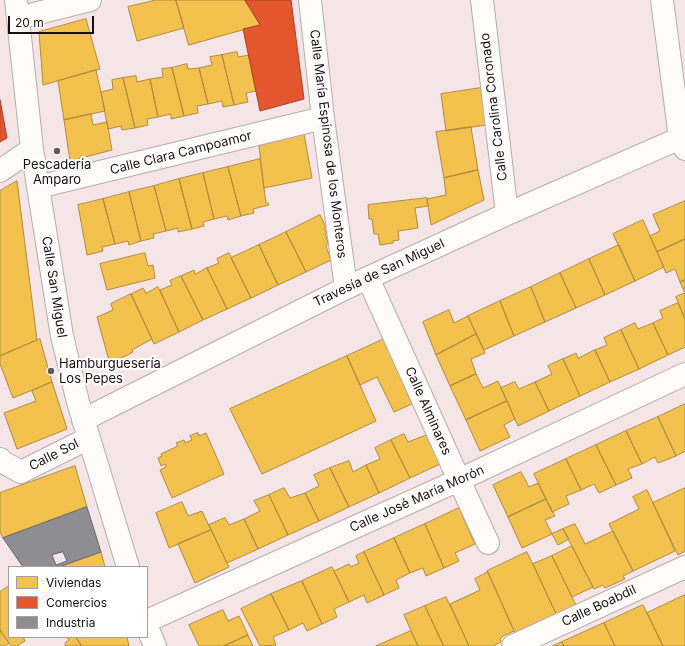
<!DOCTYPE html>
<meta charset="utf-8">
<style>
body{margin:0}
#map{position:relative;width:685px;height:646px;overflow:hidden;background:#f5e5e7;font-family:Inter,sans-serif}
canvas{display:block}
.legend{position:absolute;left:8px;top:566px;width:140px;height:72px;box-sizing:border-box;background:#fff;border:1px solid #a39f9f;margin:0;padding:5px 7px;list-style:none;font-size:12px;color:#190e10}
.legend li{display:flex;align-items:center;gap:8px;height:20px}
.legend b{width:20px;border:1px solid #a39f9f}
.scale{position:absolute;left:8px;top:16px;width:86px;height:18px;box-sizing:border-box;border:2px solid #190e10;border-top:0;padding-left:5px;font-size:12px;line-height:14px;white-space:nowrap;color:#190e10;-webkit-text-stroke:3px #fff;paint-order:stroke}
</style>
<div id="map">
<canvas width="685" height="646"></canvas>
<ul class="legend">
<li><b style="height:11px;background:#f2c14e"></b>Viviendas</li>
<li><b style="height:11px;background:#e4572e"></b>Comercios</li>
<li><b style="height:11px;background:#8d8d92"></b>Industria</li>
</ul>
<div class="scale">20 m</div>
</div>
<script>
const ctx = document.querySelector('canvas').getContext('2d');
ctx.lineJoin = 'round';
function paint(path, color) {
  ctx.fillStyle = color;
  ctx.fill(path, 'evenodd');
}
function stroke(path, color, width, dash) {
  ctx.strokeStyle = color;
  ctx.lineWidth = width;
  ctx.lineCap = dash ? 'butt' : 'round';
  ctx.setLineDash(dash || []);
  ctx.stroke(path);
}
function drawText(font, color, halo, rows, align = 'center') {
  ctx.font = font + ' Inter,sans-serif';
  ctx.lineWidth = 4;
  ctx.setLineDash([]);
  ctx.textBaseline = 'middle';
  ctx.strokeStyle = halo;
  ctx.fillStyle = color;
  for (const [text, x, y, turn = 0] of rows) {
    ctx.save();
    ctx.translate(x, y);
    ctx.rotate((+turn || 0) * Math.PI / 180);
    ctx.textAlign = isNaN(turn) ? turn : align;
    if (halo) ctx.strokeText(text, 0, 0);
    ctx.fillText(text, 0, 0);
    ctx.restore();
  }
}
const homes = new Path2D(`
 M156,0h20l8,28 -47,13 -9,-34z
 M176,0h69l15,25 -71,20z
 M86,19l14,50 -57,16 -4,-53z
 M237,52l1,5 11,-2 7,36 -10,2 2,9 -14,3 -12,-50z
 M222,55l12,50 -11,2 -1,-6 -14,3 -9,-36 13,-3 -2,-8z
 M187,64l1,5 11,-1 9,36 -11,2 1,7 -14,3 -12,-48z
 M172,68l12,48 -13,3v-5l-13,3 -8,-38 13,-2 -1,-8z
 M96,70l9,41 -41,9 -6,-39z
 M136,76l1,6 13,-3 8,38 -11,2 1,6 -13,3 -12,-50z
 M123,78l12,50 -13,2 -1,-4 -13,3 -7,-37 12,-3 -1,-9z
 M481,88l5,37 -40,6 -5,-37z
 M91,114l2,11 14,-3 5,28 -42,11 -6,-41z
 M471,127l7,43 -34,8 -8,-46z
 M304,134l8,44 -48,10 -5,-42z
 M260,159l6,44h2l1,2 -16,4 1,4 -13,3 -13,-49z
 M228,167l13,49 -13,4 -1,-4 -13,3 -11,-46z
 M478,170l6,30 -53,25 -4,-26 19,-4 -2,-17z
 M203,173l11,46 -11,3 1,4 -12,3 -13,-50z
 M179,179l13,50 -14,3v-4l-12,3 -12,-45z
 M17,181l20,159 -37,16v-165z
 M154,186l12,45 -13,3 1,4 -13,3 -12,-49z
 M129,192l12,49 -12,4 -1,-4 -13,3 -12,-45z
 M427,198l1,8 -13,2 3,20 -20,3 1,9 -6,1v2l-13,2 -2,-11h-4l-2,-15h-3l-1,-14z
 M103,199l12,45 -13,3 1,4 -16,4 -9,-50z
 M685,201v38l-28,13 -7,-16 10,-5 -7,-16z
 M320,215l6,12 -2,1 3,5h-2l3,10 -2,3 5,14 -25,12 -20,-40z
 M643,220l21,47 -29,14 -22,-47z
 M286,232l20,40 -28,13 -19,-40z
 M685,239v41l-5,2 -5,-13 -9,4 -9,-21z
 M259,245l19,40 -27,13 -20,-40z
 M619,245l16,36 -30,14 -16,-36z
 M145,253l3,13 5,-1 2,13 -48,12 -7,-26z
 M229,253l22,45 -24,11 -20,-41 12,-5 -2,-4z
 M589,259l16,36 -29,13 -16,-35z
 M207,268l20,41 -24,11 -22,-44 13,-6 1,4z
 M560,273l16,35 -31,14 -14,-35z
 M181,276l22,44 -24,12 -19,-42 12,-5 -2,-4z
 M685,280v13l-5,-11z
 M158,287l21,45 -25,12 -23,-50 12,-6 3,5z
 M531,287l14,35 -31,14 -14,-35z
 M685,293v23l-1,1 -8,-20z
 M131,294l21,45 -20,11 1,2 -23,12 -13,-47 16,-7 -2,-6z
 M500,301l14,35 -30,14 -16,-34z
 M678,303l7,16v28l-17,8 -15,-32 10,-5 -3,-7z
 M449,310l5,13 14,-7 8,18 -40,21 -13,-33z
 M635,323l3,6 15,-6 15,32 -29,14 -18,-39z
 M621,330l18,39 -29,13 -15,-32 12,-5 -3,-7z
 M476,334l9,19 -14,6 5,15 -26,12 -14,-31z
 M40,339l12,43 -39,16 -13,-34v-8z
 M384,339l28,65 -18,8 -17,-35 -17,8 -13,-29z
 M595,350l15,32 -30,14 -17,-37 13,-6 2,5z
 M347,356l29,65 -114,53 -32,-65z
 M563,359l17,37 -31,15 -14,-29 17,-8 -4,-8z
 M476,374l7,14 15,-7 9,20 -41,19 -16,-34z
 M52,382l15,47 -50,20 -13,-36 32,-12 -4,-10z
 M515,382l4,7 16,-7 14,29 -31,15 -17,-38z
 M507,401l8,18 -11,6 6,12 -30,14 -14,-31z
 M685,404v47l-9,5 -18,-39z
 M658,417l18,39 -18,7 -3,-6 -13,7 -16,-33z
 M626,431l16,33 -14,5 4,9 -16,7 -20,-40z
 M198,433l1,3 7,-3 18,41 -52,24 -12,-28 6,-3 -1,-3 -4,2 -3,-8 4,-2 -1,-2 17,-8 -2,-3 8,-3 1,3 7,-3 -2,-4z
 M404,434l4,8 18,-7 14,29 -30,14 -19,-38z
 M391,440l19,38 -31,15 -13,-28 14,-6 -5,-11z
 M596,445l20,40 -17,8 -5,-9 -13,6 -15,-31z
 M566,459l15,31 -15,6 3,8 -17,8 -18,-38z
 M349,461l4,11 13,-7 13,28 -30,14 -19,-39z
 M75,466l12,41 -84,31 -3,-6v-39z
 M330,468l19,39 -30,14 -14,-28 14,-7 -5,-11z
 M521,472l8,15 9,-4 8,16 -38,18 -15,-32z
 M284,488l6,10 15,-5 14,28 -31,14 -19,-40z
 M685,488v63l-7,4 -25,-52z
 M647,490l28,61 -42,20 -24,-47 30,-15 -6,-12z
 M269,495l19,40 -30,14 -14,-30 16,-8 -6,-10z
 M546,499l9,17 -10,4 7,14 -30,14 -14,-31z
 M182,502l6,14 14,-5 9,19 -42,18 -13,-35z
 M459,508l16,36 -20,9 4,8 -15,7 -19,-44z
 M225,518l4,7 15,-6 14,30 -31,14 -18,-38z
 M425,524l19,44 -18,8 -3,-8 -13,5 -16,-35z
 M575,524l10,20 28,-13 20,40 -10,5 2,3 -20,9 -2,-3 -9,4 -31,-60z
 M563,529l6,10 -11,6 -6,-11z
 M211,530l18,37 -34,16 -17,-39z
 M394,538l16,35 -14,7 3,8 -15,7 -20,-43z
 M572,546l21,41 -21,10 -20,-41z
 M101,552l4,15h-46z
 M364,552l20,43 -17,8 -3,-8 -15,7 -15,-31 15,-7 2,3 8,-4 -3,-7z
 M527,552l30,64 -41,19 -29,-64z
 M552,556l25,51 -20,9 -24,-52z
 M332,567l17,35 -15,7 3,8 -15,7 -20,-43z
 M488,572l26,59 -11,5 -3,3 1,3 -8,4h-24l-19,-42 30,-14 -5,-11z
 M302,581l20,43 -15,7 -4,-8 -14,7 -18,-36z
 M9,586v51h14l2,4 -8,5h-6l-11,-16v-38z
 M271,594l18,36 -16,7 3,8 -16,1 -19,-37z
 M685,595v51h-22l-16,-33z
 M446,597l9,19 14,30h-25l-2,-3 -17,-37z
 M643,605l20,41h-48l-11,-23z
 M425,606l9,19 10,21h-26l-5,-11 -9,-20z
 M223,610l5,11 11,-5 9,19 -24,11h-25l-10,-21z
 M604,623l11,23h-51l-2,-4z
 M0,630l9,13 -4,3h-5z
 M411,631l7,15h-42z
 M248,635l5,11h-29z
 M66,637h10l6,9h-18l2,-1 -1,-2 4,-3z
 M76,637h51l2,9h-47z
 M562,642l2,4h-11z`);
paint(homes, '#f2c14e');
stroke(homes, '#b18b3b', 1);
const shops = new Path2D(`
 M245,0h46l13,99 -44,12 -17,-82 17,-4z
 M0,100l7,38 -7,4z`);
paint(shops, '#e4572e');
stroke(shops, '#a74125', 1);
const industry = new Path2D(`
 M87,507l14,45 -42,15h-36l-20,-29zM63,552l4,9 -11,4 -4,-10z`);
paint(industry, '#8d8d92');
stroke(industry, '#6a676b', 1);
const minor = new Path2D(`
 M16,0l16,149 30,187 16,66 50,165
 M310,0l13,118 23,170
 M482,0l25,214
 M662,0l18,138 5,11
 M18,18l72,-18
 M0,171l32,-22
 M38,187l285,-69
 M368,278l91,202 29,63
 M83,420l263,-132 161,-74 178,-78
 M0,459l1,2 20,11 68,-34
 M147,621l312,-141 226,-106
 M147,627l8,19
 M513,646l172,-79`);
stroke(minor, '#b8abad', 24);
stroke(minor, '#fefbfb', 22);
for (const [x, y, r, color] of [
 [57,151,4,"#66595b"],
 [51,371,4,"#66595b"]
]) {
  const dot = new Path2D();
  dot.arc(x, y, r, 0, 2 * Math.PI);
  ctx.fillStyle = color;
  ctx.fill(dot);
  stroke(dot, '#fff', 1.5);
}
drawText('13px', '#190e10', '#fff', [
 ["Calle Carolina Coronado",494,107,-97],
 ["Calle María Espinosa de los Monteros",328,144,83],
 ["Calle Clara Campoamor",181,153,-14],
 ["Travesía de San Miguel",379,273,-25],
 ["Calle San Miguel",54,287,81],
 ["Calle Alminares",428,411,66],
 ["Calle Sol",54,455,-27],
 ["Calle José María Morón",417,499,-24],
 ["Calle Boabdil",599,606,-25]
]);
drawText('13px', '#190e10', '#fff', [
 ["Pescadería",57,165],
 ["Amparo",57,180],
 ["Hamburguesería",59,364,"left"],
 ["Los Pepes",59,379,"left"]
]);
</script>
